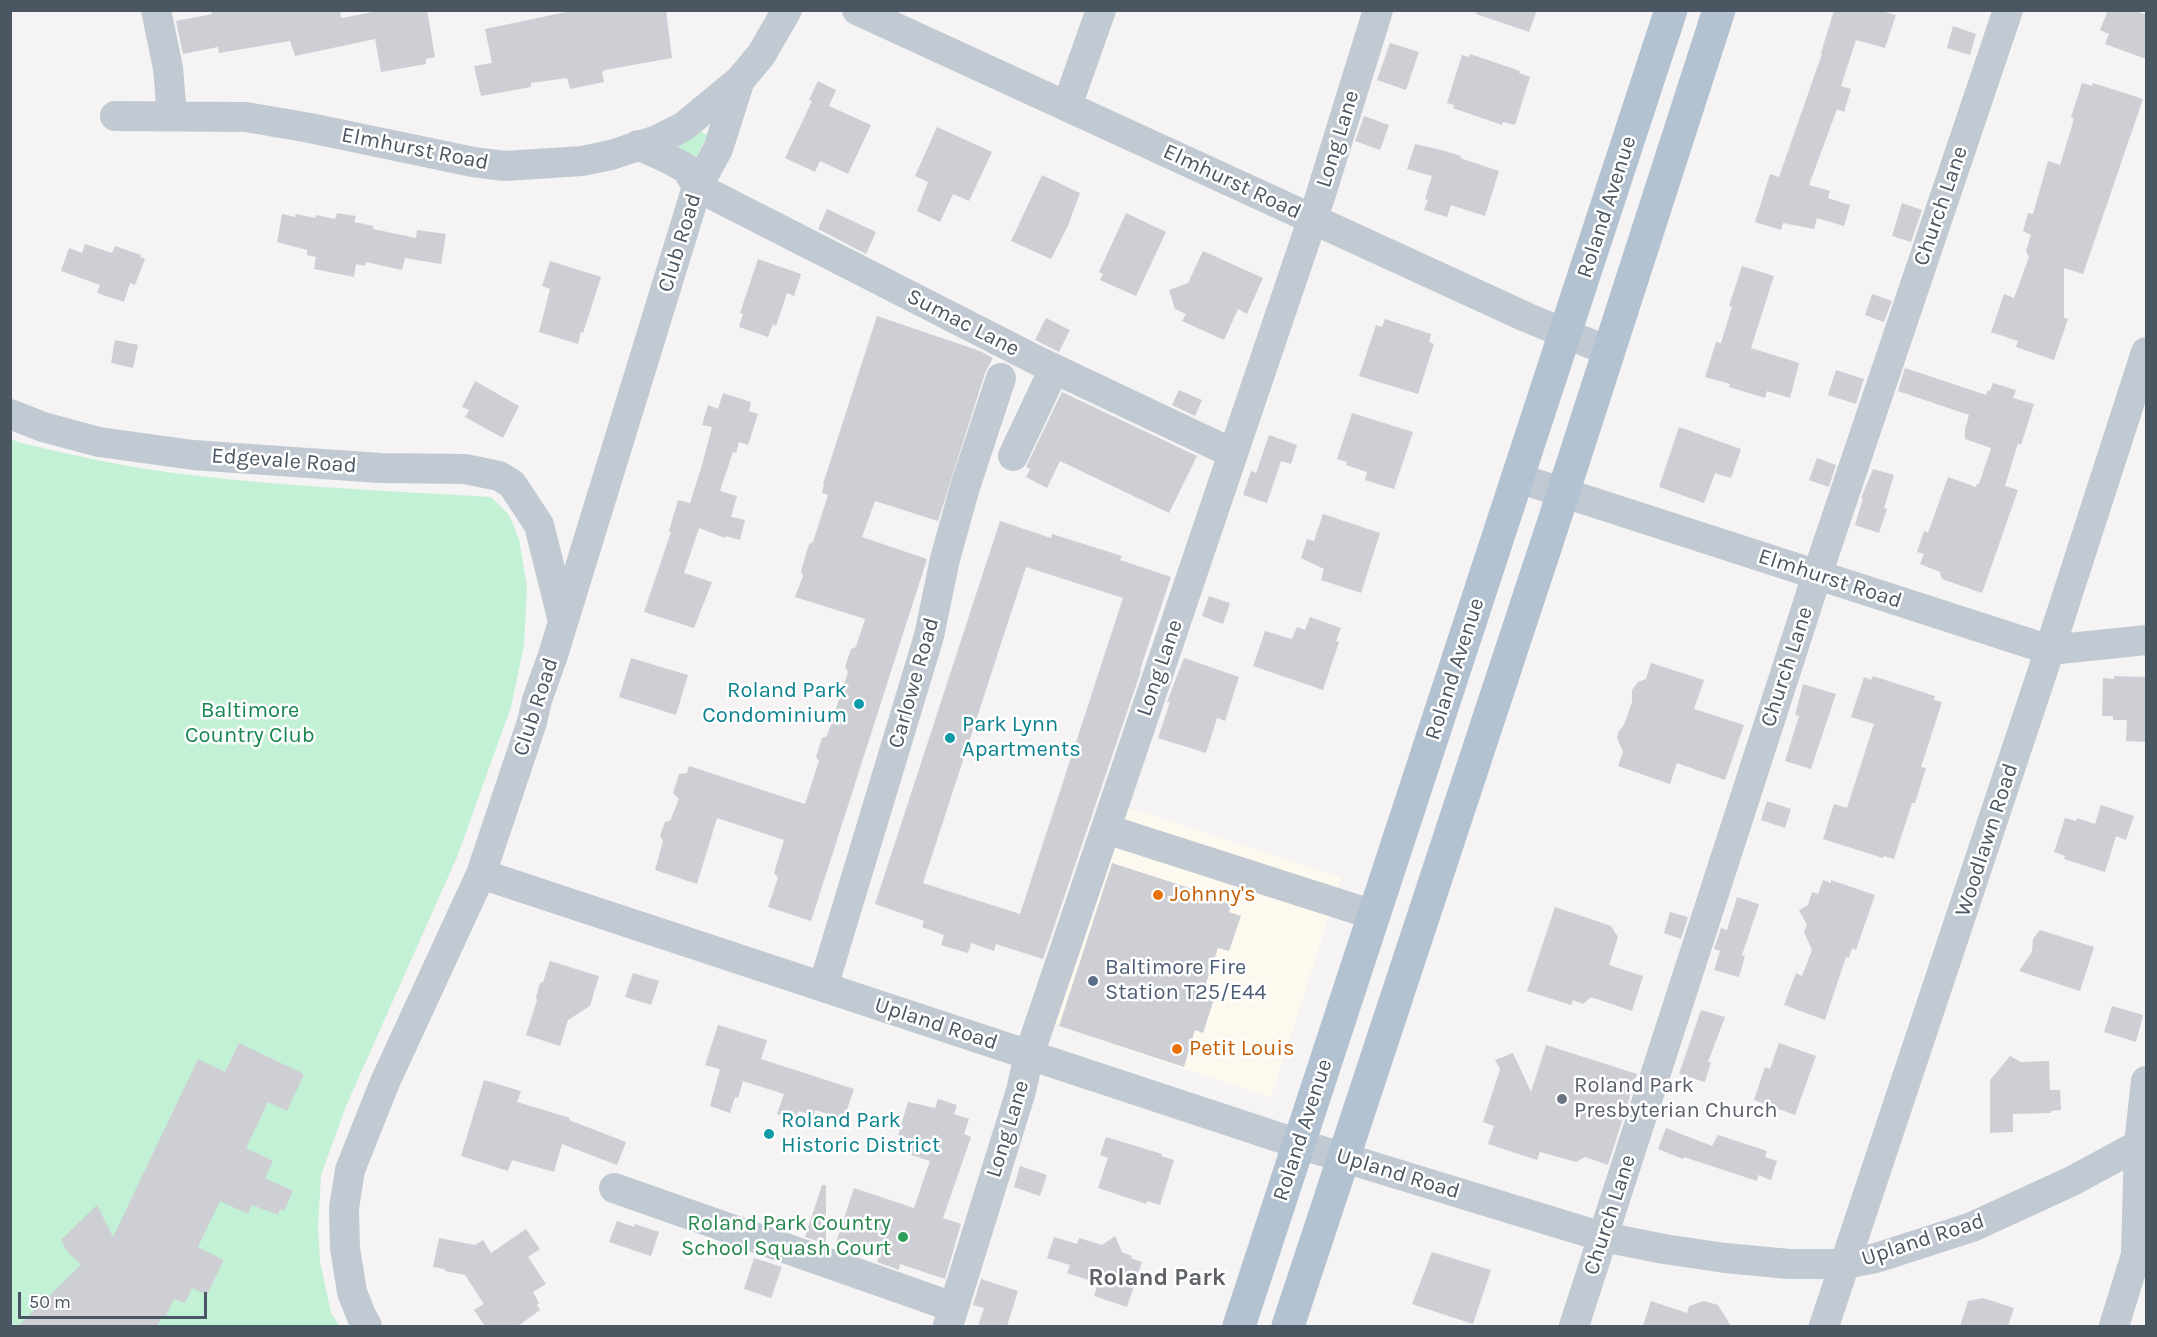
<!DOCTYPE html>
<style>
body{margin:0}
#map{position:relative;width:2157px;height:1337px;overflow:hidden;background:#f5f3f3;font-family:Karla,sans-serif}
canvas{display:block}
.frame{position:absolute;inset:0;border:12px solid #4a5661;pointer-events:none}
.scale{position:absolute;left:18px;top:1292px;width:189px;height:27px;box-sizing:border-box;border:3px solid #4a5661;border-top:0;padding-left:8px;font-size:18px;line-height:21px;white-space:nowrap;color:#4a5661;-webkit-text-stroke:4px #fff;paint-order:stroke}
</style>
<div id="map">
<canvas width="2157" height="1337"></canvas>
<div class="frame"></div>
<div class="scale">50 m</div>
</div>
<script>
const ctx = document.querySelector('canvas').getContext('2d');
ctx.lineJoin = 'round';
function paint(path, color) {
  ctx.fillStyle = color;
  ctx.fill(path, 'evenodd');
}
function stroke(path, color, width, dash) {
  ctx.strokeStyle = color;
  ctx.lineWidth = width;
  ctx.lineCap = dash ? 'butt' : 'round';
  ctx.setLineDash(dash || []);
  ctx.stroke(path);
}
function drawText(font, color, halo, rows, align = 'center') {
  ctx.font = font + ' Karla,sans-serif';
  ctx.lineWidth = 5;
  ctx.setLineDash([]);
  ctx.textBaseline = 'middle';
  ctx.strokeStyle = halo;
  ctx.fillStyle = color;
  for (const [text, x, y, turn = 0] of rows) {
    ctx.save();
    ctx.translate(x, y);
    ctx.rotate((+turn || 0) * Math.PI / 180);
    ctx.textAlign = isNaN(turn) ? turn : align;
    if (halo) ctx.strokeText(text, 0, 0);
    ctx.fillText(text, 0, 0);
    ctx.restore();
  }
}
paint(new Path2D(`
 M1120,805l221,73 -70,220 -222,-75z`), '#fdf9ef');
paint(new Path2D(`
 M698,129l9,6 -10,21 -13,-1 -6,-8 2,-7z
 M10,439l11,4c56,13 113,26 170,32 100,12 200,16 300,22l18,18 10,24 8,48 -3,59 -13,61 -54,150 -111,249 -25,69 -3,52 2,34 11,52 9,13h-329z`), '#c3f1d5');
paint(new Path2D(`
 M211,10h129l1,8 43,-8h43l8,47 -9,2v5l-45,8 -6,-33 -80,17 -5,-15 -71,12 -1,-6 -35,7 -7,-33 36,-7z
 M576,10h90l6,48 -67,12 -3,2 2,10 -34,7 -3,-11 -36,5v4l-50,9 -7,-30 18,-3 -7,-34z
 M1477,10h60l-8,22 -53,-18z
 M1834,10h44l18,5 -11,33 -29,-8 -15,46 10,3 -1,3 -6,20 -7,-3 -28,76 21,6 -2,7 22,7 -6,21 -27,-8 -3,11 -31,-6 -2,7 -26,-8 15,-48 9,3 43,-123 -1,-1z
 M2108,10h27l11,5v44l-41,-15 4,-10 -9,-4z
 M1953,26l23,8 -6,21 -23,-7z
 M1390,43l29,9 -13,38 -29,-10z
 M1470,54l50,17 -1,2 11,4 -15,48 -12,-3 -1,3 -49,-17 1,-3 -7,-2 15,-48 7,2z
 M818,81l18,9 -7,16 42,19 -23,49 -28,-13 -5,11 -30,-14 27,-57 -3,-1z
 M2082,83l10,3 1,-3 50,16 -60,175 -19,-6v50l4,1 -14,41 -38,-13 2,-6 -27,-9 13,-38 10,4 15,-41 -3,-6 5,-16 -8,-4 5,-18 5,1 15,-53 12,4 14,-46 -3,-2z
 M1364,116l25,9 -9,25 -25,-9z
 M937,127l55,25 -23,49 -16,-7 -13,28 -23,-11 11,-29 -13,-6z
 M1415,144l26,6 20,6 -1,2 39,13 -14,45 -34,-11 -4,12 -23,-7 4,-10 -3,-1 7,-23 -25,-7z
 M1042,175l38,18 -13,35 -16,31 -40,-18z
 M1902,203l20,7 -11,32 -19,-6z
 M827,209l49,23 -10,22 -48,-25z
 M337,213l19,3 -2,6 20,4 -1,3 43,9 1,-8 29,4 -5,30 -36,-6 -3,12 -36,-8 -1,4 -9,-2 -2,13 -40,-8 2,-12 -9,-2v-5l-30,-8 5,-28 13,3 1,-3 19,4 1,-3 19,4z
 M1126,213l40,19 -30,64 -36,-16 3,-6 -4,-2z
 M85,244l27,9 3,-7 26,9 -1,2 5,2 -10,26 -5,-2 -6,19 -27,-9 3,-8 -39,-14 8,-23 13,5z
 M1203,251l60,27 -16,36 -9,-5 -14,31 -42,-19 4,-7 -11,-5 -6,-19 19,-7z
 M758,259l43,15 -7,22 -7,-3 -11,33 -3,-2 -5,13 -29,-10 4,-13 -3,-1z
 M550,261l51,16 -18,56 -2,-1 -3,12 -39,-12 11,-43 -8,-3z
 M1742,266l32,10 -23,72 48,15 -9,35 -23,-7 -2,7 -36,-11 1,-3 -25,-7 11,-35 5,1 11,-36 -3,-1z
 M1872,294l20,7 -8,21 -19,-7z
 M877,316l103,35 13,7 -8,15 -47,148 -63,-20 -13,36 65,22 -116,362 -43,-14 10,-29 -4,-5 10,-33 -67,-22 -20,66 -42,-14 8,-29 -3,-5 5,-14 5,-1 9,-22 -6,-6 6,-19 8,-1 2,-7 116,38 14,-43 -3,-4 6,-19 5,-2 21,-64 -3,-5 6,-18 5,-2 9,-28 -70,-22 8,-21 -2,-5 8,-27 4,-2 15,-47 -6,-2 2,-9h-1z
 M1046,318l24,12 -11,22 -24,-12z
 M1385,319l46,15 -2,8 5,2 -16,50 -59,-18 17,-51 6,2z
 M115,340l23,5 -5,23 -22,-5z
 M1905,368l81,27 2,-5 2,1 3,-8 23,7 -3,8 21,6 -13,41 -3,-2 -13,43 13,4 -36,103 -40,-14 -2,-7 -20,-8 4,-10 -7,-2 7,-21 4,2 20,-56 28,10 1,-3h2l12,-36 -26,-9v-10l4,-14 -71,-24z
 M1836,370l28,9 -8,25 -28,-9z
 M475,381l44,25 -16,32 -38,-21 4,-7 -7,-3z
 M1179,390l23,10 -7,16 -23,-11z
 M1062,392l135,64 -28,57 -109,-52 -13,27 -21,-11 4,-8 -4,-2z
 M723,393l28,9 -2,9 9,3 -10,31 -9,-3 -3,11 -3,-1 -13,39 17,5 -6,21 14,3 -5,20 -14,-4 -1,2 -26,-10 -15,45 28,9 -18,46 -50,-16 27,-80 -2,-1 9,-31 12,3 12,-38 10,-38 -10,-2 6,-20 10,4z
 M1352,413l61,19 -19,57 -29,-9 2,-8 -21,-7 1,-3 -10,-3z
 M1679,427l62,22 -10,29 -16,-5 -11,30 -45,-16z
 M1269,435l28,10 -6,19 -10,-3 -14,42 -24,-8 8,-24 5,2z
 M1817,458l19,7 -7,22 -20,-7z
 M1873,469l21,6 -10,33 3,1 -8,24 -24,-8 8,-27h-2z
 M1323,514l57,19 -19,60 -40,-13 3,-11 -23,-11 6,-19 7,2z
 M1000,521l51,17 1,-4 70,22 -2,4 51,17 -31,93 1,1 -98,288 -47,-15 -2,7 -23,-8 -3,10 -27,-8 3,-10 -22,-8 2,-6 -49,-17zM1026,567l97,31 -103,316 -97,-31z
 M1209,596l21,7 -7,21 -21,-8z
 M1310,617l31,11 -5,13 3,1 -16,48 -70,-24 12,-35 27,8 5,-12 8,3z
 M631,658l57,17 -12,40 -57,-18z
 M1184,658l55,19 -14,44 -8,-3 -11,35 -48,-15 12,-36h-3z
 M1651,663l53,17 -10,29 50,16 -19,55 -48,-17 -7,21 -52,-18 5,-14 -6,-14 2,-7 5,-6 8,-23v-12l6,-8 8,-3z
 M1873,676l62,20 -1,4 8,2 -21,65 5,1 -11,35h-3l-18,56 -10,-3 -1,2 -60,-19 11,-35 13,4 27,-84 -23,-7 13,-40 7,3z
 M2114,676l32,1v65l-20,-1 1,-21h-14v-4h-11l1,-38 11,1z
 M1803,684l33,10 -25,75 -26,-8 14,-45 -4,-1z
 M1767,801l24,8 -6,19 -24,-8z
 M2101,805l33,11 -8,24 -10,-4 -11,36 -41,-13 1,-3 -11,-4 11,-34 11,3 1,-3 18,6z
 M1112,863l121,39 -4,10 12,4 -12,35 -11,-3 -16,47 12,4 -11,34 -8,-3 -11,37 -125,-41z
 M1823,880l8,3v-3l44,15 -19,55 -4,-2 -3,10 -3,-1 -21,63 -41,-15 12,-32 6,3 10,-26 -8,-18 3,-7 -8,-15 9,-5 4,-13 6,2z
 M1737,897l22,7 -17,51 3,1 -6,21 -25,-7 6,-19 -6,-2 7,-21 6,2z
 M1555,907l56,19 7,11 -9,28 34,11 -11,35 -41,-14 -8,7 -10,-4 -2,5 -44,-14z
 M1670,912l18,5 -7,22 -17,-6z
 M2040,930l54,17 -14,44 -61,-20 13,-19 1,-13z
 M550,961l49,15 -9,30 -22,14 -8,26 -34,-11 11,-35 -1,-3 4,-14 3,-1z
 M633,973l26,8 -8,24 -26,-8z
 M2112,1006l31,9 -7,27 -32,-10z
 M1701,1010l24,7 -17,45h3l-6,20 -26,-8z
 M718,1025l49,15 -6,19 93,30 -10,30 -29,-9 -1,6 -15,-5 -3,9 -19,-6 7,-20 -41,-13 -5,17 -3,-1 -5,16 -20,-7 10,-37 -15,-4z
 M239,1043l65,31 -17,37 -19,-9 -22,46 27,13 -8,17 28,13 -9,20 -4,-2 -2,6 -26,-10 -4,9 -28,-13 -22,46 26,13 -17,35 -15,-7 -7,15 -11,-4 -9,19 -3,-2 -5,10h-139l63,-61 -14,-14 -6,-11 36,-35 16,32 85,-178 27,13z
 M1779,1043l37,13 -21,59 -41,-15 11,-33 5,2z
 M1546,1045l91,29 -29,91 -23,-8 -9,5 -36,-10 -3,8 -49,-16 6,-18 -11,-4 17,-53 -5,-9 18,-7 18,39z
 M2010,1056l11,6 28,-1 1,29h10l1,20 -10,1v2l-38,1v18l-23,1v-53z
 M484,1080l37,11 -4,11 53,16 -1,2 57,22 -9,23 -55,-21 -8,28 -42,-12 -4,11 -47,-15z
 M938,1099l19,6 -3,9 15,5 -5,15 7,3 -28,81 18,6 -16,55 -45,-15 -1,6 -22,-8 2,-5 -43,-14 18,-55 60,20 16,-47 -25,-8 4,-14 -11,-4 10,-33 27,6z
 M1666,1128l46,18 6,-11 49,16 -2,6 12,4 -6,19 -13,-5 -1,6 -73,-24 -1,2 -25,-10z
 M1106,1137l56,17 -1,2 13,4 -14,45 -13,-4 -1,3 -48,-16 10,-30 -8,-3z
 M1020,1166l27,9 -7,21 -26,-9z
 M822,1185h4v59l-21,-7z
 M617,1221l17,6 1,-3 24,8 -8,24 -42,-14z
 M526,1229l14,20 -12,8 18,27 -13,8 6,11 -2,2 3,5 -22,16h-33l-11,-16 10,-6 -19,-29 -20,-4v-2l-12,-2 6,-29 36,7 8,-5 8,13z
 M1115,1236l7,16 10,4 -1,2 11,4 -15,45 -33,-11 4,-13 -31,-10 3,-8 -23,-7 7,-21 23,7 2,-6 23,7z
 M1432,1252l59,18 -18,54 -61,-20z
 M754,1258l28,9 -11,31 -27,-9z
 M981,1279l37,12 -11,35h-29l6,-18 -11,-3z
 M1983,1298l31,10 -6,18h-48l8,-25z
 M1651,1301l36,12 2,-7 15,-5 14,4 13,21h-88z`), '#cdcfd5');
stroke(new Path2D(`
 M156,10l12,58 4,47
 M857,10l671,308 80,33
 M1067,106l34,-96
 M115,116l131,1 64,11 163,34 32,4 77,-5 29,-6 46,-15 26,-13 57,-47 21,-25 26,-45
 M638,145l29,13 20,11 10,18 343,175 192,91
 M10,414l33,13 56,15 94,13 187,13 85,1 34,7 13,8 27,41 24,96
 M1013,456l41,-87
 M1518,478l532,172 96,-10
 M1106,829l268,86
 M481,874l818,270 304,93 61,12 61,9 64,6h56l31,-6 96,-31 100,-46 74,-40
 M823,987l106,-351 16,-77 20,-72 36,-109
 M614,1188l339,119
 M367,1326l-6,-11 -9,-23 -7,-44 -1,-40 6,-38 35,-88 96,-208 51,-152 5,-22 16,-45 144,-468 21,-38 22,-69
 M948,1326l73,-235 8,-36 291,-858 58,-187
 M1574,1326l243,-751 191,-565
 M1824,1326l220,-659 102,-315
 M2114,1326l22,-71 3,-111 7,-63`), '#c1cad2', 30);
stroke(new Path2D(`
 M1239,1326l432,-1316
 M1288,1326l267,-808 164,-508`), '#b3c2d1', 33);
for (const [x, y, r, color] of [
 [859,704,6,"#0f9aa8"],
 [950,738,6,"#0f9aa8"],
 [1158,895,6,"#e8710a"],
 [1093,981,6,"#5c6f8a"],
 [1177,1049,6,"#e8710a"],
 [1562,1099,6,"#6b7280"],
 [769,1134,6,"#0f9aa8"],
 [903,1237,6,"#2e9e5b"]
]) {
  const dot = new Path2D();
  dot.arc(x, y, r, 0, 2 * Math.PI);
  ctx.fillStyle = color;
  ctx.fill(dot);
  stroke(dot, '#fff', 2);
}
drawText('22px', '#4a5661', '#fff', [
 ["Long Lane",1338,139,-73],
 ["Elmhurst Road",415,149,11],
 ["Elmhurst Road",1232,182,25],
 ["Church Lane",1941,206,-71],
 ["Roland Avenue",1607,207,-72],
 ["Club Road",680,243,-73],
 ["Sumac Lane",963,323,27],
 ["Edgevale Road",284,461,4],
 ["Elmhurst Road",1830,579,18],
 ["Church Lane",1787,667,-72],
 ["Long Lane",1160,668,-71],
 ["Roland Avenue",1455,669,-72],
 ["Carlowe Road",914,683,-74],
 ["Club Road",536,707,-72],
 ["Woodlawn Road",1987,840,-72],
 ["Upland Road",936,1024,18],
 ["Long Lane",1008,1129,-73],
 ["Roland Avenue",1303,1130,-72],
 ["Upland Road",1398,1174,17],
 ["Church Lane",1610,1215,-72],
 ["Upland Road",1923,1240,-18]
]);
drawText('22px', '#0d838f', '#fff', [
 ["Roland Park",847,691,"right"],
 ["Condominium",847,716,"right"],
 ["Park Lynn",962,725],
 ["Apartments",962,750],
 ["Roland Park",781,1121],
 ["Historic District",781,1146]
], 'left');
drawText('22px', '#17864f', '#fff', [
 ["Baltimore",250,711],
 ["Country Club",250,736]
]);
drawText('22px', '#c56008', '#fff', [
 ["Johnny's",1170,895],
 ["Petit Louis",1189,1049]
], 'left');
drawText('22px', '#4e5e75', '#fff', [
 ["Baltimore Fire",1105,968],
 ["Station T25/E44",1105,993]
], 'left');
drawText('22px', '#5b616d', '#fff', [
 ["Roland Park",1574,1086],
 ["Presbyterian Church",1574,1111]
], 'left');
drawText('22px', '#27864d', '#fff', [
 ["Roland Park Country",891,1224],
 ["School Squash Court",891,1249]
], 'right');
drawText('bold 24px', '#5f6368', '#fff', [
 ["Roland Park",1157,1278]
]);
</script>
